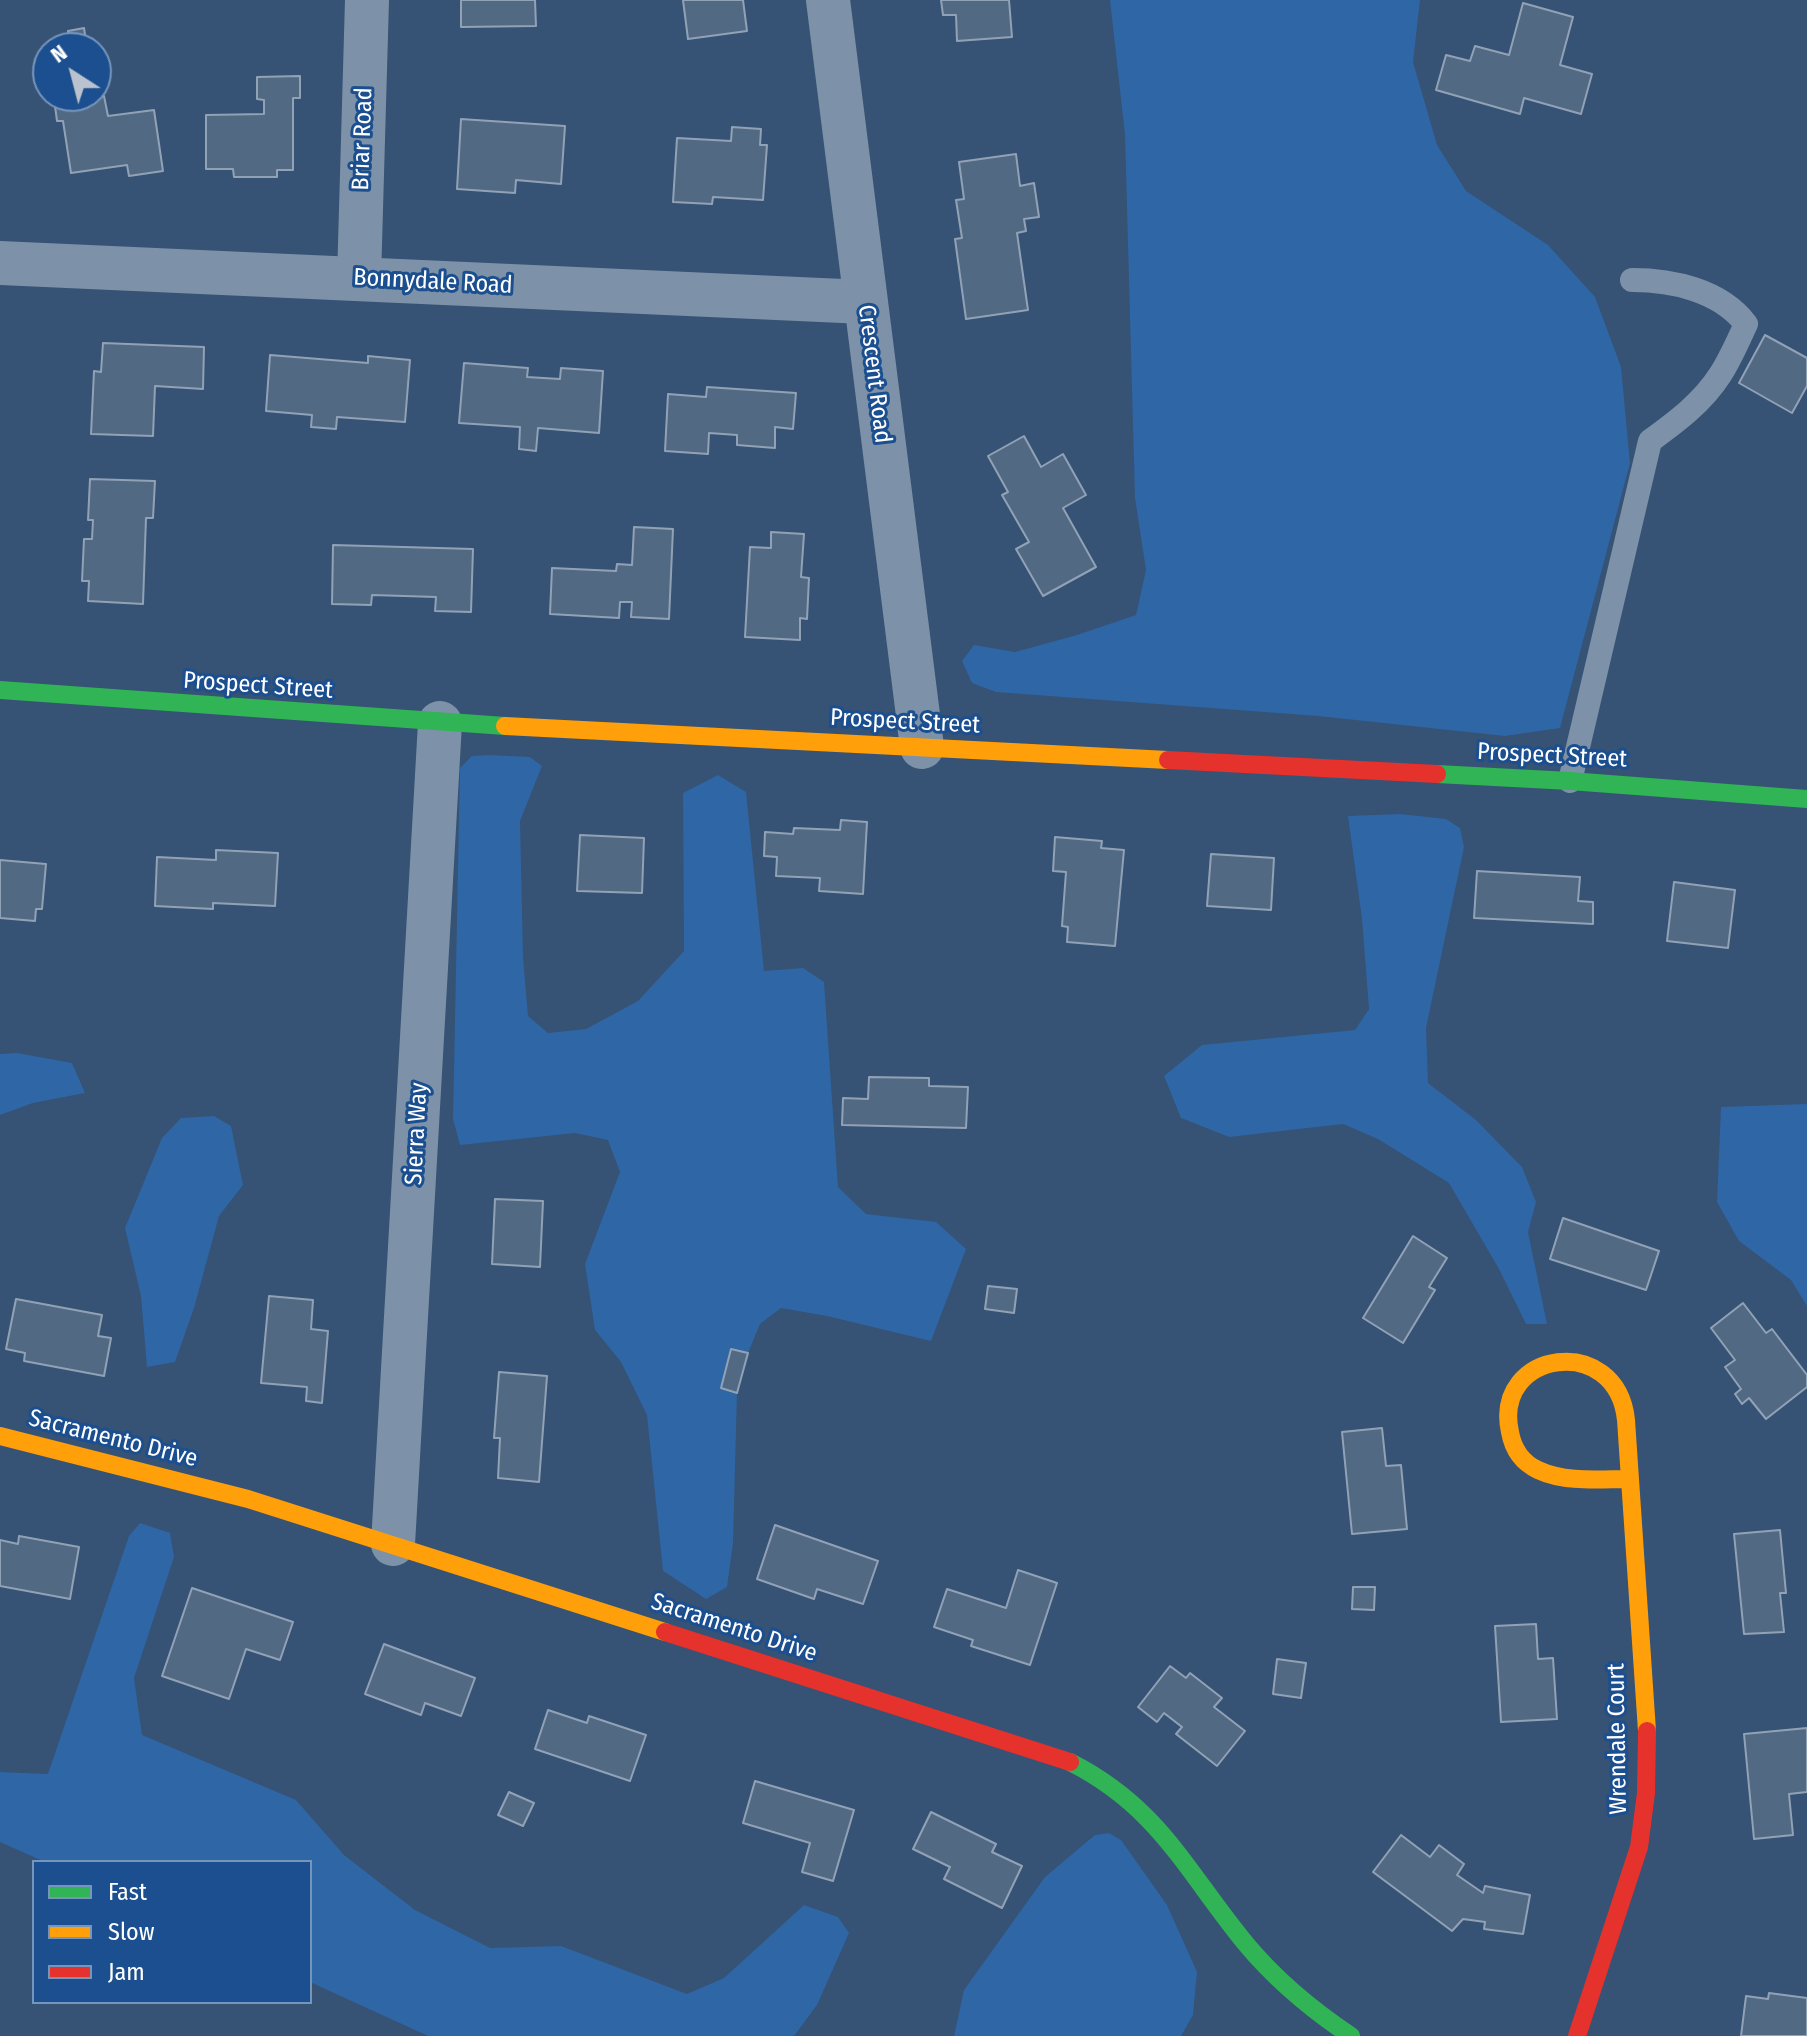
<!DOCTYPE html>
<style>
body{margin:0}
#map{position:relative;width:1807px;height:2036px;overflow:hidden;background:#365274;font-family:"Fira Sans Condensed",sans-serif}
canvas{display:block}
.legend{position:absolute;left:32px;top:1860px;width:280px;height:144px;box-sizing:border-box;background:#1b4f8f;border:2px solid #7695bc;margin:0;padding:10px 14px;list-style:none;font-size:24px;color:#fff}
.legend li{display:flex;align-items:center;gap:16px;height:40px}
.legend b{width:40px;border:2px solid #7695bc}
.north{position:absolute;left:32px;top:32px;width:80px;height:80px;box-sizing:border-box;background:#1b4f8f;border:2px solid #7695bc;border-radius:50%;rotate:324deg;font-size:22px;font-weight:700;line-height:32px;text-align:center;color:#fff}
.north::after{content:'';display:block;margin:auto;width:28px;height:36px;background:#b9c2ce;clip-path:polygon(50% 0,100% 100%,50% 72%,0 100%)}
</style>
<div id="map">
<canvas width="1807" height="2036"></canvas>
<ul class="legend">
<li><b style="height:10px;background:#30b455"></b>Fast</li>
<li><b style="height:10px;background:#ff9f0a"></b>Slow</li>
<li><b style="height:10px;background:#e5322d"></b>Jam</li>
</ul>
<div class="north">N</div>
</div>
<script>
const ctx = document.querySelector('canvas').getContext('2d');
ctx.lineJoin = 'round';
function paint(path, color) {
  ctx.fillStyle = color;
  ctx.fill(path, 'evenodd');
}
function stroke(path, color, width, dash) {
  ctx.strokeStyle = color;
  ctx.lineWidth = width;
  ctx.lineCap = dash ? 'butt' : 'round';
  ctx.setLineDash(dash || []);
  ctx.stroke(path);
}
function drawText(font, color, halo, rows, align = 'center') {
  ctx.font = font + ' "Fira Sans Condensed",sans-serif';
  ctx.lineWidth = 6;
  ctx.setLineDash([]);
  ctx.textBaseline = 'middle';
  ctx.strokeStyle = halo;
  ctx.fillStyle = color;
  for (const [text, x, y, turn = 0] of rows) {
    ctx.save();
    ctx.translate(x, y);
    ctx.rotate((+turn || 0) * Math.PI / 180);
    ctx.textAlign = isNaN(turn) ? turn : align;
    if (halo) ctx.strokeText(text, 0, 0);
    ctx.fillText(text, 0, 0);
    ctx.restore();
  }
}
paint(new Path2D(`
 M1110,0h310l-7,62 24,83 29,46 82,54 47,52 26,70 9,96 -70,265 -55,8 -187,-20 -322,-24 -24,-9 -10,-22 12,-16 41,7 62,-17 59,-20 10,-45 -11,-72 -10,-363z
 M490,755l40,2 12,9 -22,55 3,136 5,59 20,17 38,-4 52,-28 46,-50 -1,-158 35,-18 28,17 18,179 39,-3 21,14 14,205 28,27 70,8 30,27 -35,92 -104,-25 -46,-8 -21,16 -12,29 -17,-4 -10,39 16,5 -4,150 -6,44 -21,12 -43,-28 -16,-156 -26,-53 -26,-32 -10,-66 35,-92 -12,-32 -33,-7 -115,12 -7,-26 7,-351 12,-12z
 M1400,814l46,5 14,9 4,19 -38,181 2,55 48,37 46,47 14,35 -8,30 19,92h-21l-27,-55 -50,-86 -71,-44 -35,-15 -114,13 -48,-19 -17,-42 38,-31 153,-15 14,-21 -7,-90 -14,-103z
 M17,1053l55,10 13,30 -52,10 -33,12v-61z
 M1807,1104v202l-16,-26 -52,-39 -22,-39 4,-95z
 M214,1116l17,10 12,59 -24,31 -25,92 -19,54 -28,5 -6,-71 -16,-68 37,-90 19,-20z
 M140,1523l30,10 4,24 -40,121 8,57 154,65 48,55 71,55 75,38 71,-2 126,48 37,-16 80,-73 34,12 11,16 -32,72 -23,31h-366l-118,-54v-120h-265l-45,-20v-70l48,2 81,-238z
 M1109,1833l12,7 46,65 30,67 -4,43 -12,21h-227l10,-46 81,-113 50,-42z`), '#2f66a5');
const building = new Path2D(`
 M461,0h74l1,26 -75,1z
 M683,0h60l4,31 -59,8z
 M941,0h68l3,37 -55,4 -1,-26h-13z
 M1523,3l50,14 -13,48 32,9 -11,40 -57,-16 -4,16 -84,-24 10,-35 24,6 5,-15 34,9z
 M84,28l3,20 -39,2v-4l22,-3 -2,-12z
 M300,76v22h-7v72h-16v7h-43l-1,-8h-27v-54l58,-1v-14l-7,-1v-22z
 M59,96h28l1,2 16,-2 4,20 46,-6 9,61 -34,5 -2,-11 -56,8 -8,-52h-6l-2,-15 6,-1z
 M461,119l104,7 -4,58 -45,-4 -1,13 -58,-4z
 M732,127l29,2 -1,16h7l-4,55 -50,-3 -1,7 -39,-2 4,-64 54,3z
 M1016,154l4,32 14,-3 5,34 -15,2 2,12 -9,2 11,77 -62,9 -11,-80 7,-1 -6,-38 8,-1 -5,-37z
 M1765,335l42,23v28l-15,27 -53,-30z
 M103,343l101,4 -1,42 -48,-3 -2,50 -62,-2 3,-63 7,1z
 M270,355l98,8v-7l42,4 -5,62 -68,-5 -1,12 -25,-2 1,-12 -46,-4z
 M464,363l64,5 -1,9 33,2 1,-11 42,3 -4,62 -61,-5 -2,23 -17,-2 1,-22 -61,-4z
 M707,387l89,6 -3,36 -18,-2v21l-38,-3v-10l-28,-2 -1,21 -43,-3 3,-57 38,3z
 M1024,436l17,31 22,-13 23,41 -23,13 33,59 -53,29 -27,-47 13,-7 -27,-47 6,-3 -20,-36z
 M90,479l65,2 -2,37h-7l-3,86 -55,-3 1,-20h-7l2,-42h8l1,-19h-5z
 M634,527l39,2 -4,90 -38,-2 1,-15h-12l-1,16 -69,-4 2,-46 64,3 1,-7 15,1z
 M771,532l33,2 -3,43 8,1 -2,41 -7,-1v22l-55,-3 5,-90 21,1z
 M333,545l140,4 -2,63 -36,-1 1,-14 -64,-2 -1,10 -39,-1z
 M841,820l26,2 -4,72 -44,-3 1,-13 -44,-2 1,-19 -13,-1 1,-24 28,2 1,-6 46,2z
 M580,835l64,3 -2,55 -65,-2z
 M1055,837l47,4 -1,7 23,2 -9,96 -48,-4 1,-15 -6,-1 4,-54 -13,-1z
 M216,850l62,3 -3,53 -62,-3v6l-58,-3 2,-49 59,3z
 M1211,854l63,4 -3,52 -64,-4z
 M0,860l46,4 -4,45h-6l-1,12 -35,-3z
 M1477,871l103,6 -2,24 15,1v22l-119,-6z
 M1674,882l61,8 -7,58 -61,-7z
 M869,1077l60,1v8l39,1 -2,41 -124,-3 1,-27 25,1z
 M495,1199l48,2 -3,66 -48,-3z
 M1563,1218l96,33 -13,39 -96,-31z
 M1413,1236l34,22 -18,29 6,3 -32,53 -40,-25z
 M988,1286l29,3 -3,24 -29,-4z
 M269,1296l44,4 -2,29 17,2 -6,72 -16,-2 1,-14 -46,-4z
 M16,1299l86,16 -4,21 13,2 -7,38 -80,-15 1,-8 -19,-4z
 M1743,1303l23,30 6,-4 35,46v12l-41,32 -17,-21 -7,6 -7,-10 6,-5 -16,-22 10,-7 -24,-32z
 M731,1349l17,4 -11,40 -16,-5z
 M499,1372l48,4 -8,106 -41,-4 2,-40h-6z
 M1382,1428l4,38 15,-1 6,64 -55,5 -10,-102z
 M775,1525l103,36 -15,43 -46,-15 -3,10 -57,-20z
 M1780,1530l6,63h-6l4,39 -40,2 -10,-100z
 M19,1536l60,11 -9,52 -70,-13v-46l18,4z
 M1018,1570l39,13 -27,82 -59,-19 2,-6 -39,-13 13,-38 59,19z
 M1353,1587h22l-1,23 -22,-1z
 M192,1588l101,34 -13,38 -34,-11 -17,50 -67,-23z
 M1536,1624l2,35 15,-1 4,61 -56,3 -6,-96z
 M384,1644l91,34 -14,38 -36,-13 -4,12 -56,-21z
 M1277,1659l29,4 -5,35 -28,-4z
 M1170,1666l16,12 4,-5 32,25 -8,9 31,24 -28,35 -41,-32 6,-7 -18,-14 -7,9 -19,-15z
 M548,1710l39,13 2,-7 57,19 -16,46 -95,-32z
 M1807,1728v64l-18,2 4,41 -39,4 -10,-105z
 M755,1781l99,29 -21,71 -31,-9 8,-29 -67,-20z
 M509,1792l25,11 -11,23 -25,-11z
 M931,1812l65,32 -4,8 30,14 -20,42 -58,-29 6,-12 -37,-18z
 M1401,1835l29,22 9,-12 25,19 -7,11 26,18 2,-7 45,9 -7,39 -39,-5 1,-7 -22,-3 -11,12 -79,-59z
 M1769,1993l38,5v38h-66l5,-40 22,3z`);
paint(building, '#526984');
stroke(building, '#92a2b6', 2);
stroke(new Path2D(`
 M1570,781l80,-340c26,-19 52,-38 70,-66 10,-15 18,-34 26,-51 -26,-34 -74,-44 -114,-44`), '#7d92a8', 24);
stroke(new Path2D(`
 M828,0l94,747
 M0,263l865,39
 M359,279l8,-279
 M393,1544l47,-821`), '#7d92a8', 44);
stroke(new Path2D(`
 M0,690l505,36
 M1437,774l133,7 237,18
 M1070,1762c89,45 116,109 176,182 30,36 66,66 105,92`), '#30b455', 18);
stroke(new Path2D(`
 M505,726l663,34
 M0,1436l248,63 417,133
 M1630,1479c-30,0 -64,4 -92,-9 -17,-8 -25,-21 -28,-38 -18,-82 107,-100 116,-12l21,311`), '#ff9f0a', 18);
stroke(new Path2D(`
 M1168,760l269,14
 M665,1632l405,130
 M1577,2036l62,-189 7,-54 1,-62`), '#e5322d', 18);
drawText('24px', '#fff', '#1b4f8f', [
 ["Briar Road",363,139,-88],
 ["Bonnydale Road",433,282,3],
 ["Crescent Road",874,374,83],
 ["Prospect Street",258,686,4],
 ["Prospect Street",905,722,3],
 ["Prospect Street",1552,756,3],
 ["Sierra Way",417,1134,-87],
 ["Sacramento Drive",113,1439,14],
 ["Sacramento Drive",734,1628,18],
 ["Wrendale Court",1618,1739,-91]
]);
</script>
